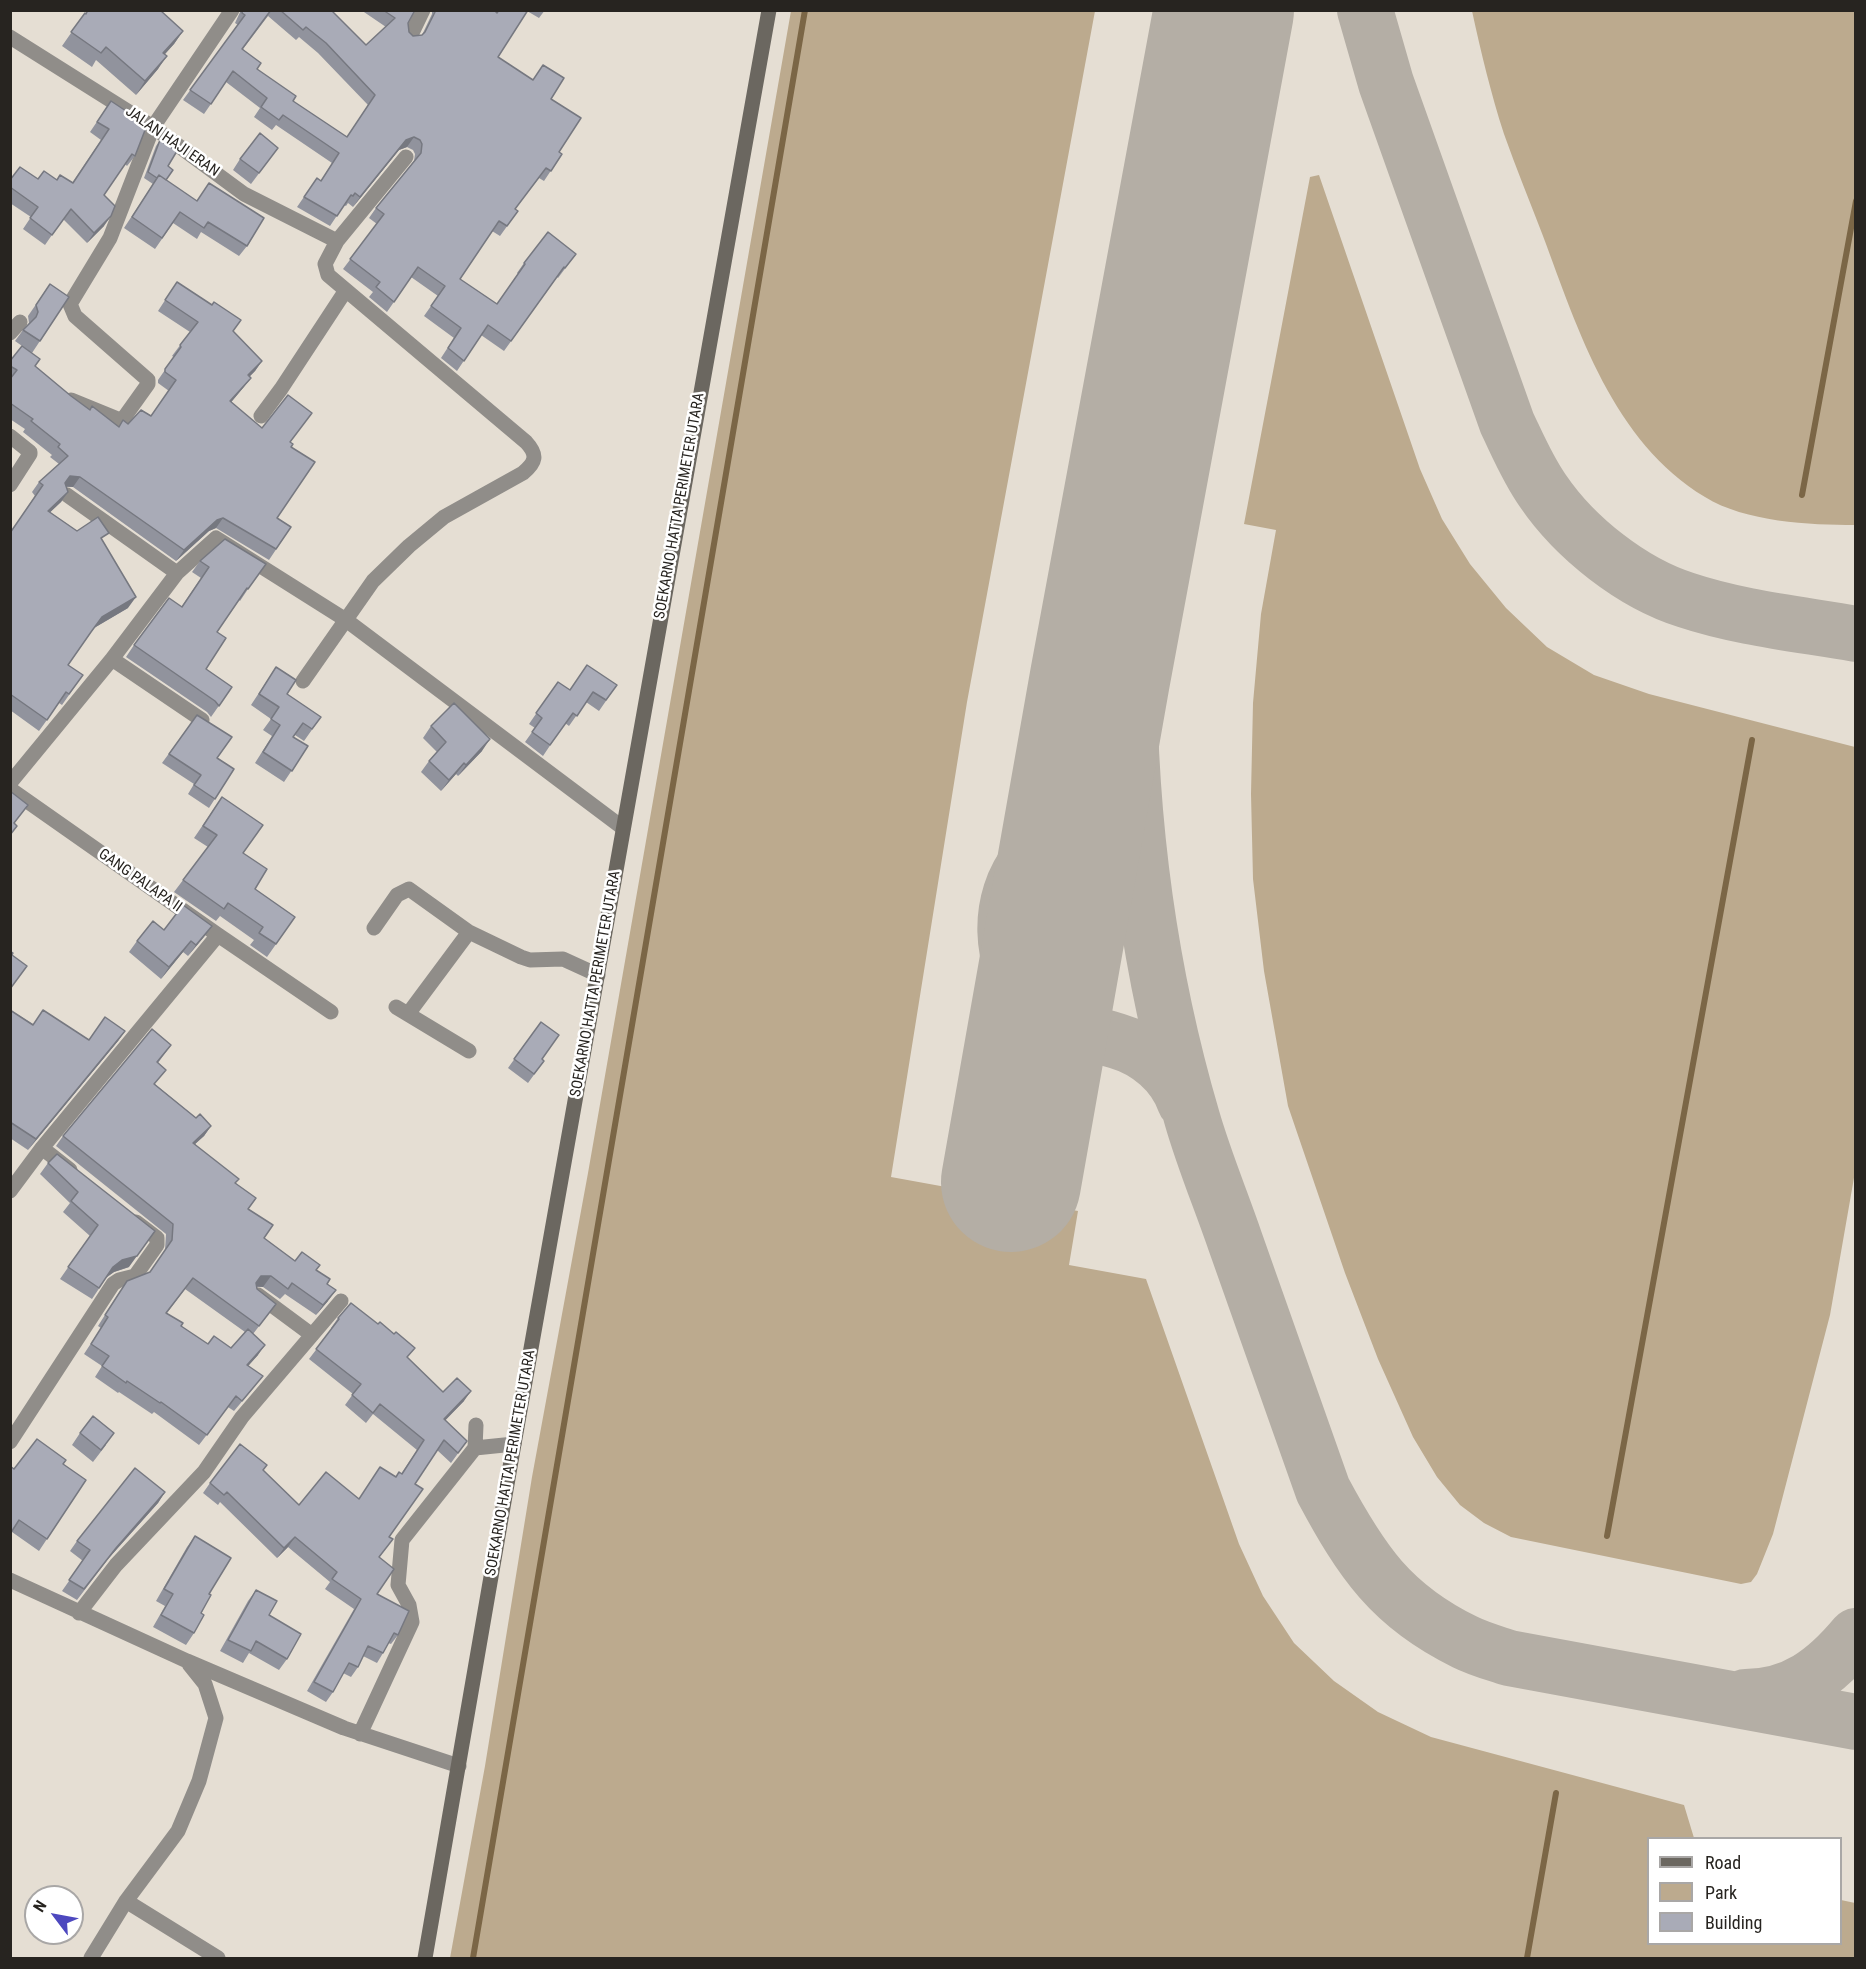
<!DOCTYPE html>
<style>
body{margin:0}
#map{position:relative;width:1866px;height:1969px;overflow:hidden;background:#e5ded3;font-family:"Roboto Condensed",sans-serif}
canvas{display:block}
.frame{position:absolute;inset:0;border:12px solid #272420;pointer-events:none}
.legend{position:absolute;left:1647px;top:1837px;width:195px;height:108px;box-sizing:border-box;background:#fff;border:2px solid #a9a7a6;margin:0;padding:8px 10px;list-style:none;font-size:18px;color:#272420}
.legend li{display:flex;align-items:center;gap:12px;height:30px}
.legend b{width:30px;border:2px solid #a9a7a6}
.north{position:absolute;left:24px;top:1885px;width:60px;height:60px;box-sizing:border-box;background:#fff;border:2px solid #a9a7a6;border-radius:50%;rotate:302deg;font-size:16px;font-weight:700;line-height:24px;text-align:center;color:#272420}
.north::after{content:'';display:block;margin:auto;width:21px;height:27px;background:#4d48bf;clip-path:polygon(50% 0,100% 100%,50% 72%,0 100%)}
</style>
<div id="map">
<canvas width="1866" height="1969"></canvas>
<div class="frame"></div>
<ul class="legend">
<li><b style="height:8px;background:#6b6760"></b>Road</li>
<li><b style="height:16px;background:#bcaa8e"></b>Park</li>
<li><b style="height:16px;background:#a9abb7"></b>Building</li>
</ul>
<div class="north">N</div>
</div>
<script>
const ctx = document.querySelector('canvas').getContext('2d');
ctx.lineJoin = 'round';
function paint(path, color) {
  ctx.fillStyle = color;
  ctx.fill(path, 'evenodd');
}
function stroke(path, color, width, dash) {
  ctx.strokeStyle = color;
  ctx.lineWidth = width;
  ctx.lineCap = dash ? 'butt' : 'round';
  ctx.setLineDash(dash || []);
  ctx.stroke(path);
}
function drawText(font, color, halo, rows, align = 'center') {
  ctx.font = font + ' "Roboto Condensed",sans-serif';
  ctx.lineWidth = 5;
  ctx.setLineDash([]);
  ctx.textBaseline = 'middle';
  ctx.strokeStyle = halo;
  ctx.fillStyle = color;
  for (const [text, x, y, turn = 0] of rows) {
    ctx.save();
    ctx.translate(x, y);
    ctx.rotate((+turn || 0) * Math.PI / 180);
    ctx.textAlign = isNaN(turn) ? turn : align;
    if (halo) ctx.strokeText(text, 0, 0);
    ctx.fillText(text, 0, 0);
    ctx.restore();
  }
}
paint(new Path2D(`
 M791,11h304l-128,691 -76,475 187,34 -9,54 77,14 93,265 24,52 31,47 40,38 44,31 53,25 253,68 10,33h-46v106h192l1,-44 14,3v55h-1405l35,-192 47,-289 56,-304z
 M1472,11h383v514c-45,0 -110,-3 -150,-28 -92,-55 -127,-167 -162,-261 -13,-34 -27,-68 -39,-102 -13,-40 -23,-82 -32,-123z
 M1319,175l101,294 22,50 28,45 36,44 41,39 47,28 55,19 206,53v425l-25,143 -57,219 -16,40 -6,8 -10,2 -230,-47 -27,-14 -24,-18 -23,-28 -24,-40 -35,-78 -33,-86 -57,-167 -24,-135 -11,-92 -2,-85 2,-91 8,-89 15,-84 -32,-6 66,-347z`), '#bcaa8e');
stroke(new Path2D(`
 M1802,495l54,-294
 M1607,1536l145,-796
 M473,1958l332,-1948
 M1527,1958l29,-165`), '#7b6646', 6);
stroke(new Path2D(`
 M1365,10l21,73 121,340c11,23 21,47 36,68 32,47 89,92 143,109 54,18 113,24 170,34
 M1145,445c-7,69 -15,139 -16,209 -1,156 19,314 63,464 12,42 29,82 43,123 29,83 59,166 88,249 38,71 68,116 142,152 14,7 29,11 44,16l347,64
 M1100,678c-5,26 -10,51 -15,76 -4,18 -6,36 -13,53 -10,22 -29,34 -43,52 -33,40 -31,105 3,143 25,28 51,29 85,39 31,9 57,31 68,61
 M1745,1697c49,0 81,-25 111,-61`), '#b4aea5', 56);
stroke(new Path2D(`
 M1011,1182l89,-504 124,-668`), '#b4aea5', 140);
stroke(new Path2D(`
 M10,37l143,90 91,67 93,47
 M410,37l13,-27
 M10,333l10,-11
 M71,400l49,20 3,-1 25,-35v-4l-73,-64 -5,-12 40,-66 43,-111 79,-117
 M261,416l20,-27 65,-99
 M10,436l20,16v2l-20,31
 M67,495l110,78
 M112,659l90,61
 M303,681l70,-100 36,-35 35,-29 79,-44c13,-11 15,-18 3,-31l-198,-167 -3,-11 12,-23 69,-84
 M10,783l102,-124 65,-86 39,-35 130,82 277,208
 M10,789l208,146 113,77
 M374,928l23,-33 12,-6 60,43 52,25 9,3 33,-1 35,16
 M396,1007l73,44
 M408,1014l61,-82
 M42,1148l28,22
 M10,1191l32,-43 176,-213
 M258,1295l54,40
 M10,1442l103,-158 6,-4 16,-4 22,-31v-7l-21,-16
 M475,1448l39,-4
 M10,1580l177,81 157,67 115,38
 M79,1613l37,-48 88,-93 38,-55 99,-116
 M360,1734l52,-112 -3,-17 -11,-20 4,-45 73,-92 1,-23
 M126,1901l92,57
 M91,1958l35,-57 52,-70 21,-50 17,-63 -11,-34 -16,-20`), '#908d89', 15);
stroke(new Path2D(`
 M425,1958l89,-514 255,-1434`), '#6b6760', 15);
paint(new Path2D(`
 M241,10h93l-1,2 33,33 20,-18 -25,-17h54l-7,13 1,9 4,4 9,-1 10,-21v-4h62l3,3 2,-3h46l-6,8 -12,-7 -29,46 53,42 8,53 3,2 -18,27 -5,-3 -24,31 3,2 -18,25 -8,-5 -32,48 37,25 21,-30 -1,-1 7,-10 52,-9 -18,24 -1,-1 -53,74 -23,-16 -24,36 -16,-13 13,-20 -30,-22 14,-20 -27,-19 -24,35 -18,-15 4,-5 -30,-23 34,-45 -8,-6 7,-10 38,-47 1,-7 -2,-4 -6,-3 -8,3 -46,57 -5,-4 -2,3 -2,-1 -14,21 -33,-19 20,-29 4,3 11,-18 -56,-38 -4,5 -18,-13 6,-9 -34,-26 -22,32 -21,-14 55,-75 -3,-2zM268,16l28,24 3,-3 19,16 50,52 -21,32 -54,-36 -36,-32 -14,-20z
 M85,13l1,1 97,17 -9,13 -9,10 -7,15 -22,26 -40,-35 -4,7 -30,-21z
 M111,101l24,55 -8,10 -2,-2 -21,31v31l-17,17 -24,-24 -18,26 -22,-16 8,-12 -21,-14v-23h47l15,3 29,-43 -11,-8z
 M160,140l8,26 -2,14 81,66 -8,10 -38,-24 -4,7 -24,-16 -18,26 -31,-21 29,-44 -9,-6 12,-32z
 M278,148l-27,36 -18,-14 7,-11z
 M177,282l56,49 29,30 -7,10 -6,6 2,1 -8,10 -12,14 31,26 28,14 1,5 -14,71 14,9 -22,33 -53,-32 -7,3 -33,30 -103,-74h-7l2,5 -7,10 -11,10 27,19 26,10 25,67 -34,20 -26,37 15,10 -21,30 -3,-2 -20,28 -29,-21v-177l25,-37 -3,-4 7,-10 20,-18 -9,-7 2,-2 -29,-23 2,-3 -15,-10v-58l25,5 36,30 19,14 29,17 32,-11 18,-25 -11,-8v-3l16,-23 -2,-1 18,-24 -32,-21z
 M50,284l19,13 -37,56 -17,-12 8,-11 6,-7 -1,-7z
 M200,561l48,28 -8,12 -1,-1 -22,32 -11,37 26,18 -21,30 -4,-5 -81,-55 8,-12 48,-39 19,-28 -9,-6z
 M276,667l11,27 34,23 -17,24 -9,-6 -2,2 15,9 -24,36 -29,-19 17,-27 -9,-6 8,-11 -20,-14z
 M558,682l12,8 47,-5 -18,26 -13,-9 -17,24 -4,-3 -22,33 -18,-14 10,-14 -6,-4z
 M197,715l20,43 17,11 -25,39 -21,-14 6,-10 -32,-21z
 M431,726l51,25 -24,25 -2,-2 -15,17 -20,-19 8,-11 8,-9 -14,-14z
 M222,797l21,56 12,36 40,28 -28,40 -17,-12 4,-5 -34,-24 -4,5 -42,-29 34,-45 -14,-9z
 M212,926l-24,30 -5,-4 -22,27 -32,-27 8,-11 27,-11z
 M10,1010l23,14 56,16 36,-9 -7,10 -90,109 -18,-12z
 M541,1022l1,37 2,2 -16,22 -20,-15z
 M171,1045l-13,18 -3,21 41,34 15,8 -7,10 -9,8 41,39 28,55 31,23 21,9 11,14 1,17 -12,14 -31,-21 -5,5 -17,-12h-7l1,2 19,15 -23,30 5,21 -10,11 7,20 -21,25 -6,-4 -29,38 -45,-33 -2,2 -33,-22 -1,1 -23,-16 7,-11 -18,-12 17,-26 -3,-2 22,-35 30,-19 15,-22 1,-16 -110,-88 7,-10zM185,1289l60,43 -14,16 -23,-4 -27,-18 -14,-13z
 M57,1154l72,113 -15,5 -8,6 -14,21 -32,-20 30,-43 -27,-24 7,-9 -30,-29 8,-11z
 M338,1318l70,40 35,34 21,9 -19,19 22,21 -16,22 -14,-13 -22,34 -36,74 -2,36 21,41 -7,9 -3,-1 -5,10 -6,10 -14,-7 -5,11 -7,10 -8,-4 -10,19 -7,10 -19,-11 47,-82 -29,-20 5,-7 -42,-35 -11,11 -57,-56 -2,3 -15,-12 7,-10 53,-13 36,35 60,-6 42,-25 16,-24 -44,-36 -7,9 -21,-18 8,-11 -44,-35 23,-30 -1,-1z
 M80,1433l26,12 -13,17 -21,-17z
 M63,1464l23,16 -47,71 -27,-19 2,-63z
 M165,1492l-7,11 -50,56 -31,41 -15,-9 21,-30 -13,-10 7,-10z
 M195,1536l14,58 -15,39 -8,12 -33,-18 12,-21 -9,-5 31,-54z
 M256,1590l13,25 18,44 -8,11 -30,-17 -6,10 -23,-12 28,-50z`), '#91939d');
paint(new Path2D(`
 M183,31l-9,13 -20,22 9,-13z
 M167,56l-9,13 -22,26 9,-14z
 M414,137l-7,10 -8,3 -46,57 7,-10 46,-57z
 M111,216l-7,10 -17,17 7,-10z
 M262,361l-7,10 -15,15 8,-11z
 M251,378l-8,10 -20,24 7,-11z
 M70,476l10,1 -7,10 -11,-1z
 M68,492l-7,10 -20,19 7,-10z
 M223,518l-7,10 -7,3 -33,30 8,-11 33,-30z
 M136,597l-8,11 -34,20 8,-11z
 M490,739l-8,12 -24,25 8,-11z
 M464,763l-8,11 -15,17 8,-11z
 M212,926l-8,11 -16,19 8,-11z
 M191,941l-8,11 -22,27 8,-12z
 M125,1031l-7,10 -90,109 8,-11z
 M211,1126l-7,10 -19,17 8,-10z
 M155,1231l-26,36 -15,5 -9,6 8,-11z
 M261,1276h10l-8,11 -9,-1z
 M336,1290l-8,11 -12,14 7,-10z
 M265,1345l-7,10 -18,20 7,-10z
 M471,1391l-7,10 -27,28 7,-10z
 M165,1492l-7,11 -50,56 -31,41 39,-52z
 M295,1537l-7,10 -11,11 7,-10z`), '#767880');
const building = new Path2D(`
 M88,10h72l23,21 -20,22 4,3 -22,25 -39,-34 -5,6 -30,-21 14,-19 1,1z
 M243,10h28l-29,39 19,14 -4,6 39,27 -3,5 54,36 28,-42 -49,-52 -20,-16 -3,3 -23,-20h54l-1,2 33,33 29,-27 -12,-8h32l-7,13 1,9 4,4 9,-1 3,-3 11,-22h58l3,3 2,-3h29l-30,47 35,23 10,-15 21,13 -13,21 30,19 -22,34 3,2 -11,17 -5,-3 -31,41 3,2 -11,15 -8,-5 -39,58 37,25 28,-40 -1,-1 24,-31 28,22 -11,14 -1,-1 -53,74 -23,-16 -24,36 -16,-13 13,-20 -30,-22 14,-20 -27,-19 -24,35 -18,-15 4,-5 -30,-23 34,-45 -8,-6 45,-55 1,-9 -2,-4 -6,-3 -8,3 -46,57 -5,-4 -2,3 -2,-1 -14,21 -33,-19 13,-19 4,3 18,-28 -56,-38 -4,5 -18,-13 6,-9 -34,-27 -22,33 -21,-14 55,-75 -3,-2z
 M111,101l36,24 -12,31 -3,-2 -28,41 11,11 -4,10 -17,17 -23,-24 -19,26 -22,-17 8,-11 -28,-20v-7l10,-13 18,12 6,-8 13,9 3,-5 13,8 36,-54 -12,-7z
 M260,133l18,15 -19,25 -19,-14z
 M160,140l17,11 -9,15 5,4 -7,10 -7,-5 -2,3 -9,-6z
 M159,175l38,26 12,-18 55,35 -17,28 -39,-24 -4,6 -24,-16 -18,26 -30,-21z
 M177,282l35,23 2,-3 27,18 -8,11 29,30 -14,14 3,3 -21,23 32,27 26,-33 24,18 -22,29 3,2 -2,3 24,15 -38,56 14,9 -15,22 -53,-31 -6,2 -33,30 -104,-73 -10,-1 -5,7 3,9 -20,19 29,20 21,-14 11,16 -8,5 35,59 -34,20 -11,15 -23,33 15,10 -14,19 -3,-2 -19,28 -37,-26v-161l33,-48 -4,-3 29,-26 -10,-9 2,-3 -29,-23 2,-2 -23,-16v-24l7,-9 -7,-4v-5l12,-15 18,13 -5,7 36,30 19,14 2,-4 27,21 4,-7 5,4 13,-14 10,6 25,-36 -11,-8v-3l16,-22 -1,-2 18,-23 -33,-22z
 M50,284l19,13 -29,44 -17,-11 13,-13 2,-5 -2,-7z
 M225,539l41,25 -18,25 -1,-1 -30,44 9,6 -20,31 26,18 -13,19 -4,-5 -81,-56 35,-47 13,9 27,-40 -9,-6z
 M587,665l30,20 -11,15 -13,-8 -16,24 -4,-3 -23,32 -18,-13 10,-14 -6,-5 22,-31 12,8z
 M276,667l20,13 -9,14 34,23 -9,12 -9,-6 -10,14 15,9 -16,25 -29,-19 17,-27 -9,-6 8,-12 -20,-13z
 M454,703l36,36 -24,26 -2,-2 -15,17 -20,-19 17,-19 -15,-16z
 M197,715l35,22 -15,21 17,11 -19,30 -21,-14 7,-10 -32,-21z
 M10,791l18,14 -14,18 3,3 -7,9z
 M222,797l41,28 -20,28 24,16 -12,20 40,28 -19,27 -17,-11 4,-6 -35,-24 -4,6 -41,-29 34,-45 -14,-9z
 M183,905l29,21 -16,19 -5,-4 -22,26 -32,-26 16,-20 11,9z
 M10,951l3,2 -1,2 15,11 -17,23z
 M10,1010l23,15 10,-15 46,30 16,-23 20,14 -89,108 -26,-17z
 M541,1022l18,13 -17,24 2,2 -10,13 -20,-15z
 M152,1029l19,16 -14,17 9,8 -12,14 42,34 4,-4 11,12 -18,17 46,36 -4,4 21,15 -8,11 25,16 -9,13 31,23 7,-9 18,13 -4,5 14,9 -3,5 9,6 -13,15 -31,-22 -4,6 -17,-13h-10l-5,7 1,6 19,15 -17,22 -66,-48 -27,35 17,10 -2,3 27,18 6,-8 17,12 17,-19 17,16 -18,20 16,11 -21,25 -6,-5 -29,39 -46,-33 -1,1 -33,-22 -1,2 -24,-17 7,-10 -18,-12 17,-27 -3,-2 22,-34 23,-9 22,-32 1,-16 -110,-88z
 M57,1154l98,77 -18,25 -15,4 -9,7 -14,21 -31,-21 30,-42 -27,-24 7,-9 -30,-29z
 M351,1303l27,21 2,-2 14,12 2,-2 19,16 -8,9 36,35 14,-14 14,13 -27,28 23,22 -9,12 -14,-13 -29,44 8,5 -34,48 4,2 -14,18 15,12 -17,25 32,17 -11,24 -4,-2 -11,20 -15,-7 -10,21 -9,-4 -16,29 -19,-10 47,-83 -29,-20 5,-7 -42,-35 -11,11 -57,-56 -3,3 -14,-12 30,-39 27,21 -4,5 36,35 27,-33 33,27 21,-32 16,10 3,-5 3,2 22,-34 -44,-36 -7,9 -21,-18 9,-11 -45,-35 23,-30 -1,-1z
 M93,1416l21,17 -13,17 -21,-17z
 M37,1439l29,21 -3,4 23,16 -39,59 -28,-19 -9,14v-68l4,3z
 M135,1468l30,24 -49,56 -32,41 -15,-9 21,-30 -13,-9z
 M195,1536l36,22 -22,36 2,1 -10,18 3,2 -10,18 -33,-18 12,-21 -9,-5z
 M256,1590l21,11 -8,14 32,19 -14,25 -31,-18 -5,10 -23,-11z`);
paint(building, '#a9abb7');
stroke(building, '#767880', 1.5);
drawText('15px', '#272420', '#fff', [
 ["JALAN HAJI ERAN",172,142,35],
 ["SOEKARNO HATTA PERIMETER UTARA",680,506,-80],
 ["GANG PALAPA II",140,881,35],
 ["SOEKARNO HATTA PERIMETER UTARA",596,984,-80],
 ["SOEKARNO HATTA PERIMETER UTARA",511,1463,-80]
]);
</script>
